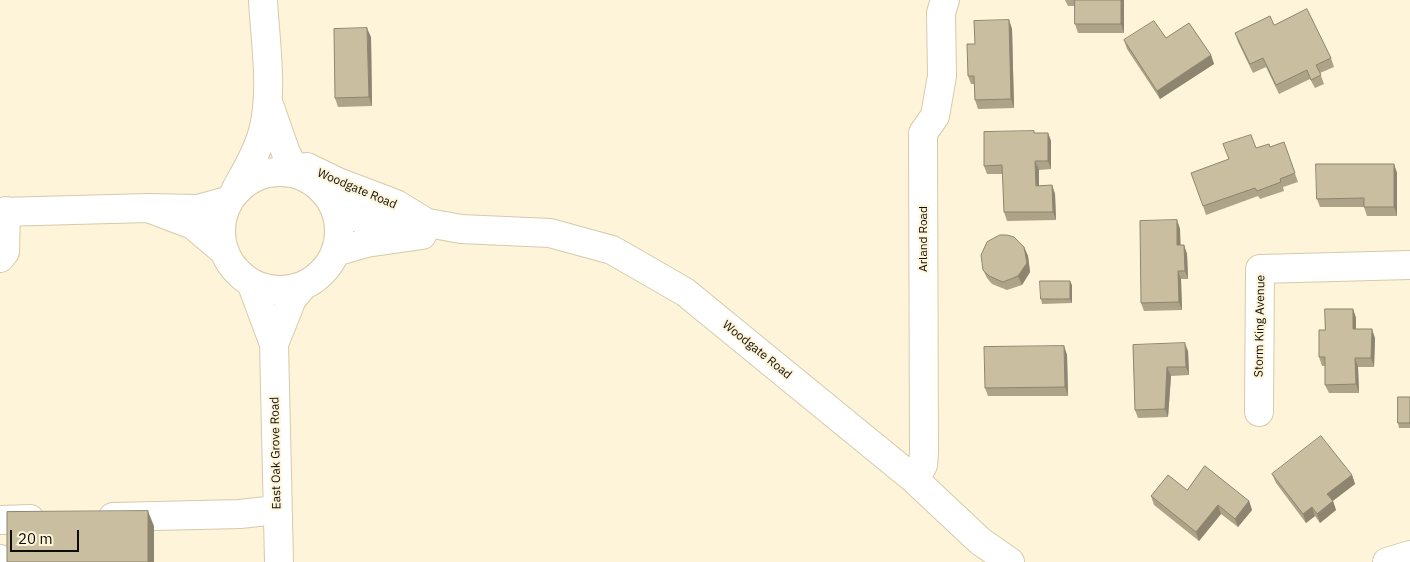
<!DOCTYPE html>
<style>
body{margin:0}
#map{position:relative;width:1410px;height:562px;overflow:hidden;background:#fdf4da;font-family:"IBM Plex Sans",sans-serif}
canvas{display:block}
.scale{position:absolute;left:10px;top:530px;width:69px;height:22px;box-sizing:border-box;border:2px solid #0f0c03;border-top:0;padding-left:6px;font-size:15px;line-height:18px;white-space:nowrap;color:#0f0c03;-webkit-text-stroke:4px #fdf4da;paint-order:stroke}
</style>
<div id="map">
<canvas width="1410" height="562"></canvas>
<div class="scale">20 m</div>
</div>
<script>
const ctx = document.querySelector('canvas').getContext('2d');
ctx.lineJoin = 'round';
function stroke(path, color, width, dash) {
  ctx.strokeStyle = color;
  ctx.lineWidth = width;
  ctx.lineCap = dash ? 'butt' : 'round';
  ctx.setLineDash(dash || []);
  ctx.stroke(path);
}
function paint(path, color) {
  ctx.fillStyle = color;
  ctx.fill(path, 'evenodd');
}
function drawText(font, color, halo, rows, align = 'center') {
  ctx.font = font + ' "IBM Plex Sans",sans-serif';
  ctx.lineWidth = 4;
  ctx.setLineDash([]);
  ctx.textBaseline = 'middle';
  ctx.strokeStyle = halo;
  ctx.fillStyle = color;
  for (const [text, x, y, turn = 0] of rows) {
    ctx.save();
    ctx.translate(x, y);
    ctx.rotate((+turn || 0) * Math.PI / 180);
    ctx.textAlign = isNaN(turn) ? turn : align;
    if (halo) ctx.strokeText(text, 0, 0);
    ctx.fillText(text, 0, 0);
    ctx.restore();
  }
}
const minor = new Path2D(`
 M268,102l18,51 10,19
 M307,167l31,15 58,22 26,16
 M221 231a59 59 0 1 1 118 0a59 59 0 1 1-118 0Z
 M236,189c11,-20 23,-40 28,-62 9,-39 1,-88 -1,-127
 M0,212l148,-4
 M336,212l23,6 69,5 33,6 89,4 62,17 73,42 230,188 65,61 30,21
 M225,252l-32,-27 -45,-17 50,1 29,-8
 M335,252l31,-9 56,-8
 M0,258l5,-6 1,-41
 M252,285l22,59 5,218
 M274,344l18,-45 11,-13
 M1259,412l1,-143 150,-4
 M915,480l8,-15 1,-13 -1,-319 12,-17 7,-40 -1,-63 4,-13
 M113,517l127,-3 36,-4
 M0,520l30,-1
 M0,559v3
 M1387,562l23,-7`);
stroke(minor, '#d5caaa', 30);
stroke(minor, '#fff', 28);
paint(new Path2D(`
 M1065,0h59v33h-46l-3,-9v-18h-7z
 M1009,20l3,9 2,79 -36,1 -3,-9 -1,-16h-3l-3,-8 7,-32z
 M1274,25l57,33 3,9 -14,6 4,11 -9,4 -5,-9 -31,15 -13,-27 -13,6 -15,-31 -3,-9z
 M371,37l1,69 -34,1 -3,-9z
 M1166,38l45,17 3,9 -54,35 -33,-50 -3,-9z
 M1035,133h13l3,8v28l-12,1v16l13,-1 3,9 1,26 -49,1 -3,-9 -1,-38h-16l-3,-8z
 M1284,142l14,40 -15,5 1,4 -24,8 -2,-3 -52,19 -3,-9 26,-47 27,-11 14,-1z
 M1394,164l3,9v43h-30l-3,-9h-44l-3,-8z
 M1177,220l3,9v16h4l3,9 1,25h-7l1,31 -38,1 -3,-8z
 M1024,247l4,9 2,16 -8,13 -15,5 -15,-6 -5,-6 -4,-8z
 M1072,285v18l-30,1 -1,-5z
 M1353,309l3,9v11l19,9 -1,29h-16l1,26h-30l-4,-8v-19h-3l-3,-9 6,-27z
 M1133,345l55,6 1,24 -18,1 -3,41 -30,1 -3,-8z
 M1064,346l3,9 1,41h-80l-3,-8z
 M1410,397v31h-11l-1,-5z
 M1272,474l80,1 3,9 -22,17 3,9 -16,13 -5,-7 -9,7 -30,-40z
 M1187,490l62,11 3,9 -14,17 -17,-13 -22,27 -45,-36 -3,-9z`), '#ada389');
paint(new Path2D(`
 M1121,0h3v33l-3,-9z
 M1009,20l3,9 2,79 -3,-9z
 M367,28l4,9 1,69 -3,-9z
 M1211,55l3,9 -54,35 -3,-8z
 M1048,133l3,8v28l-3,-8z
 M1035,161l4,9v25l-3,-9z
 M1394,164l3,9v43l-3,-9z
 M1052,185l3,9 1,26 -3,-8z
 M1177,220l3,9 1,25 -4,-9z
 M1184,245l3,9 1,25 -3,-8z
 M1024,247l4,9 2,16 -8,13 -4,-9z
 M1178,271l3,8 1,31 -3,-8z
 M1070,281l2,4v18l-2,-4z
 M1353,309l3,9v20l-3,-9z
 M1372,329l3,9 -1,29 -3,-9z
 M1185,343l3,8 1,24 -3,-8z
 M1064,346l3,9 1,41 -3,-9z
 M1355,358l3,9 1,26 -3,-9z
 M1167,367l4,9 -3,41 -3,-8z
 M1352,475l3,9 -24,18 -4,-8z
 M1249,501l3,9 -14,17 -3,-8z
 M1333,501l3,9 -16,13 -3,-9z
 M1218,505l3,9 -22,27 -3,-9z
 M1312,507l3,9 -9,7 -3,-9z
 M148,511l6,15v36h-6z`), '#8d856f');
const building = new Path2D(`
 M1075,0h46v24h-46z
 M1307,9l24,49 -15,7 5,10 -10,5 -4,-10 -31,15 -13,-27 -13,6 -15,-31 35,-17 4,9z
 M1009,20l2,79 -36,1 -1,-24h-6l-1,-32h8l-1,-23z
 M1154,21l12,17 23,-15 22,32 -54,36 -33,-51z
 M367,28l2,69 -34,1 -1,-69z
 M1034,131v2h14v28h-13l1,25 16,-1 1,27h-49l-2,-47 -18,1v-34z
 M1251,135l5,13 13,-4 1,3 14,-5 11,31 -15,6 1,3 -24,9 -2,-3 -52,18 -12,-33 38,-14 -6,-15z
 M1316,164h78v43h-30v-9l-47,1z
 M1177,220v25h7l1,26h-7l1,31 -38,1 -1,-82z
 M1000,235h7l7,2 10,10 3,16 -9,13 -15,6 -14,-6 -6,-6 -2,-15 6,-13z
 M1040,281h30v18h-29z
 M1325,309h28v20h19l-1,29h-16l1,26 -31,1v-28h-6v-27h6z
 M1185,343l1,24h-19l-2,42 -30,1 -2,-65z
 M1064,346l1,41 -80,1 -1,-41z
 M1398,397h12v26h-12z
 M1321,436l31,39 -25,19 6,7 -16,13 -5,-7 -9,7 -31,-40z
 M1205,466l44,35 -14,18 -17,-14 -22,27 -45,-36 17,-21 19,15z
 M148,511v51h-141v-50z`);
paint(building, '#c9be9f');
stroke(building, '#8d856f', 1);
drawText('12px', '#0f0c03', '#fdf4da', [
 ["Woodgate Road",357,189,23],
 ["Arland Road",924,239,-90],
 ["Storm King Avenue",1260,326,-89],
 ["Woodgate Road",757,350,39],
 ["East Oak Grove Road",276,453,-91]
]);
</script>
